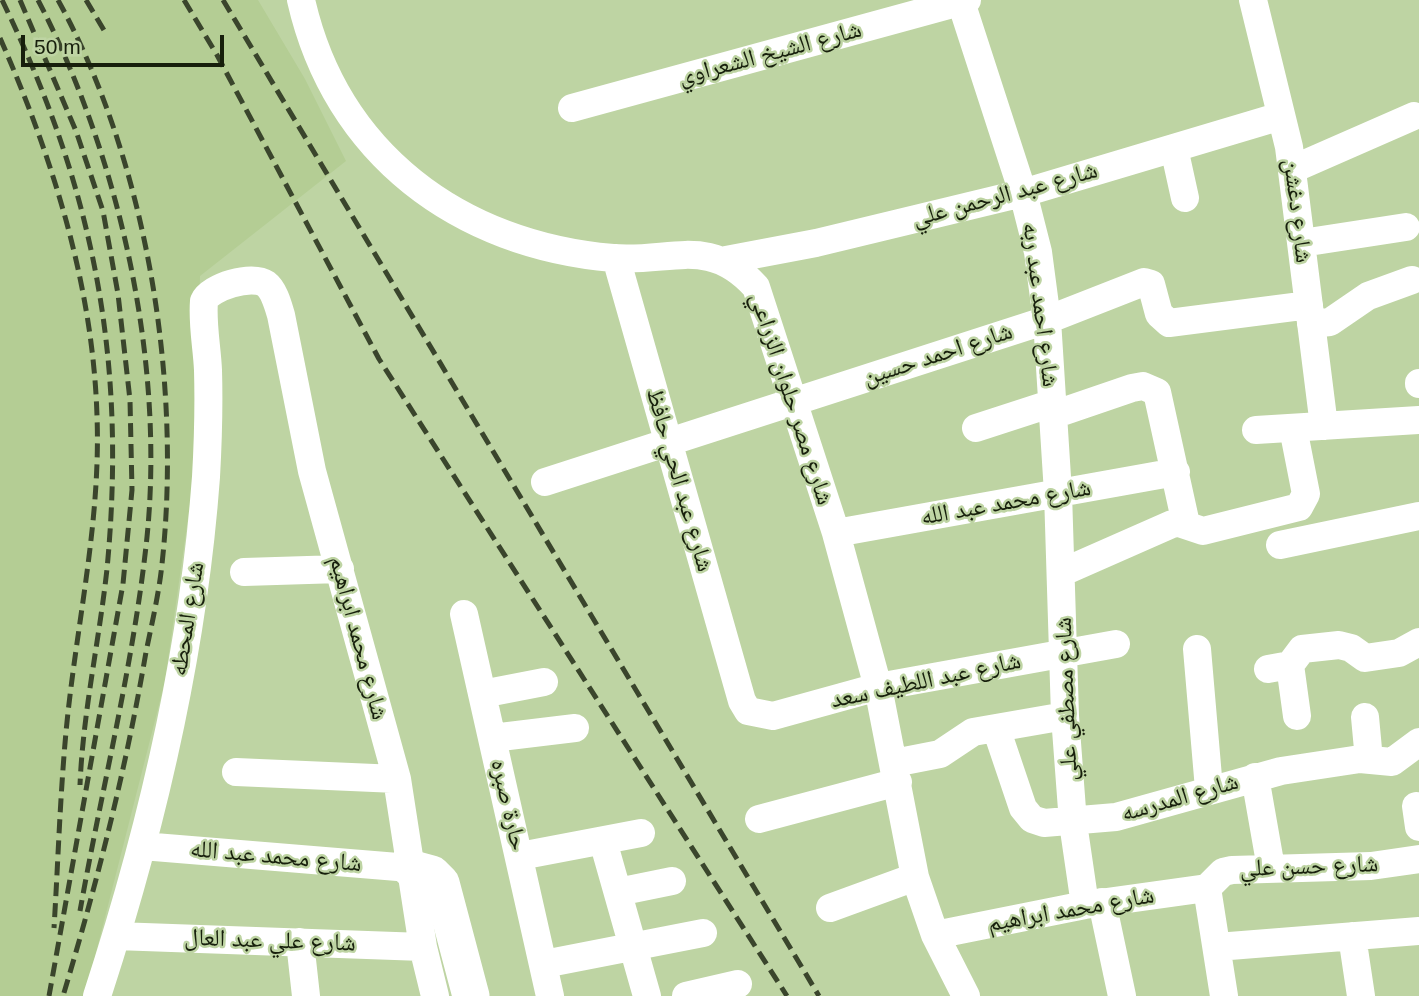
<!DOCTYPE html>
<meta charset="utf-8">
<style>
body{margin:0}
#map{position:relative;width:1419px;height:996px;overflow:hidden;background:#bed4a3;font-family:Arial,sans-serif}
canvas{display:block}
.scale{position:absolute;left:21px;top:35px;width:203px;height:32px;box-sizing:border-box;border:4px solid #171f0c;border-top:0;padding-left:9px;font-size:21px;line-height:24px;white-space:nowrap;color:#171f0c;-webkit-text-stroke:5px #bed4a3;paint-order:stroke}
</style>
<div id="map">
<canvas width="1419" height="996"></canvas>
<div class="scale">50 m</div>
</div>
<script>
const ctx = document.querySelector('canvas').getContext('2d');
ctx.lineJoin = 'round';
function paint(path, color) {
  ctx.fillStyle = color;
  ctx.fill(path, 'evenodd');
}
function stroke(path, color, width, dash) {
  ctx.strokeStyle = color;
  ctx.lineWidth = width;
  ctx.lineCap = dash ? 'butt' : 'round';
  ctx.setLineDash(dash || []);
  ctx.stroke(path);
}
function drawText(font, color, halo, rows, align = 'center') {
  ctx.font = font + ' Arial,"Noto Naskh Arabic",sans-serif';
  ctx.lineWidth = 5;
  ctx.setLineDash([]);
  ctx.textBaseline = 'middle';
  ctx.strokeStyle = halo;
  ctx.fillStyle = color;
  for (const [text, x, y, turn = 0] of rows) {
    ctx.save();
    ctx.translate(x, y);
    ctx.rotate((+turn || 0) * Math.PI / 180);
    ctx.textAlign = isNaN(turn) ? turn : align;
    if (halo) ctx.strokeText(text, 0, 0);
    ctx.fillText(text, 0, 0);
    ctx.restore();
  }
}
paint(new Path2D(`
 M0,0h258l47,79 41,82 -146,115 -5,193 -30,212 -80,315h-85z`), '#b4cd94');
stroke(new Path2D(`
 M301,0c35,154 158,245 312,258 58,5 96,-23 143,29l80,246 42,154 37,190 20,58 31,61
 M1253,0l36,147 35,279
 M961,2l62,191 15,59 9,68 11,173 7,223 8,107 12,82
 M572,108l395,-108
 M1174,148l11,50
 M1293,169l121,-53
 M1302,243l104,-16
 M616,258l126,443 6,10 25,5 105,-29 238,-43
 M726,260l90,-17 207,-50 258,-77
 M1311,324l19,-2 38,-26 44,-16
 M1419,383v1
 M1053,415l79,-27 11,-2 14,6 29,132
 M976,428l77,-25
 M1256,430l163,-10
 M545,482l502,-162 97,-38 7,2 8,30 10,9 140,-18
 M836,533l340,-61
 M1280,545l139,-29
 M244,572l96,-3
 M1063,572l109,-48 7,-1 24,8 96,-24 7,-13 -13,-66
 M464,614l86,382
 M1197,649l12,140
 M1290,665l7,51
 M1268,669l22,-4 12,-16 37,-4 12,3 14,10 34,-5 20,-11
 M482,694l62,-12
 M1365,717l4,43
 M996,728l27,80 9,11 12,4 72,-6 165,-46 79,-12 32,3 27,-20
 M492,738l83,-10
 M894,763l46,-9 33,-22 92,-16
 M236,772l161,7
 M1255,777l16,91
 M1416,806l3,21
 M759,819l139,-37
 M603,841l44,155
 M142,846l268,22
 M520,856l121,-23
 M1207,888l16,-16 9,-2 139,-4 48,-7
 M1207,888l17,108
 M618,892l54,-11
 M1102,902l20,94
 M830,908l85,-31
 M935,935l150,-30 122,-17
 M116,936l307,11
 M1352,936l9,60
 M300,942l6,54
 M1217,947l202,-16
 M544,964l159,-31
 M97,996c55,-168 96,-342 109,-519 2,-35 3,-72 2,-107 -1,-23 -6,-46 -4,-69 6,-14 48,-27 62,-17 8,6 12,21 15,31l31,156 85,308 26,168 12,49
 M686,996l52,-12`), '#fff', 28);
stroke(new Path2D(`
 M410,868l22,6 9,9 30,113`), '#fff', 37);
stroke(new Path2D(`
 M2,0c92,189 125,360 105,569 -8,73 -24,143 -27,216
 M20,0l56,131 27,80 15,83 12,106 2,90 -9,94 -74,412
 M38,0c81,156 127,360 109,537 -13,125 -45,250 -67,374
 M58,0c89,162 124,381 104,564 -3,29 -10,59 -16,88 -20,117 -49,231 -83,344
 M86,0l19,32
 M184,0l33,55 162,304 408,637
 M223,0l596,996
 M0,38c52,118 93,247 97,378 4,106 -21,210 -31,316 -6,65 -8,131 -12,196`), '#3a452c', 5, [14, 7]);
drawText('24px', '#171f0c', '#bed4a3', [
 ["شارع الشيخ الشعراوي",770,54,-15],
 ["شارع عبد الرحمن علي",1005,195,-15],
 ["شارع دغشن",1297,211,83],
 ["شارع احمد عبد ربه",1040,305,83],
 ["شارع احمد حسين",938,355,-18],
 ["شارع مصر حلوان الزراعي",791,399,72],
 ["شارع عبد الحي حافظ",679,480,74],
 ["شارع محمد عبد الله",1006,503,-10],
 ["شارع المحطه",188,619,-81],
 ["شارع محمد ابراهيم",358,638,75],
 ["شارع عبد اللطيف سعد",926,681,-12],
 ["شارع مصطفي علي",1067,699,-92],
 ["شارع المدرسه",1180,798,-16],
 ["حارة صبره",508,805,77],
 ["شارع محمد عبد الله",276,857,5],
 ["شارع حسن علي",1309,867,-2],
 ["شارع محمد ابراهيم",1071,910,-10],
 ["شارع علي عبد العال",270,941,2]
]);
</script>
